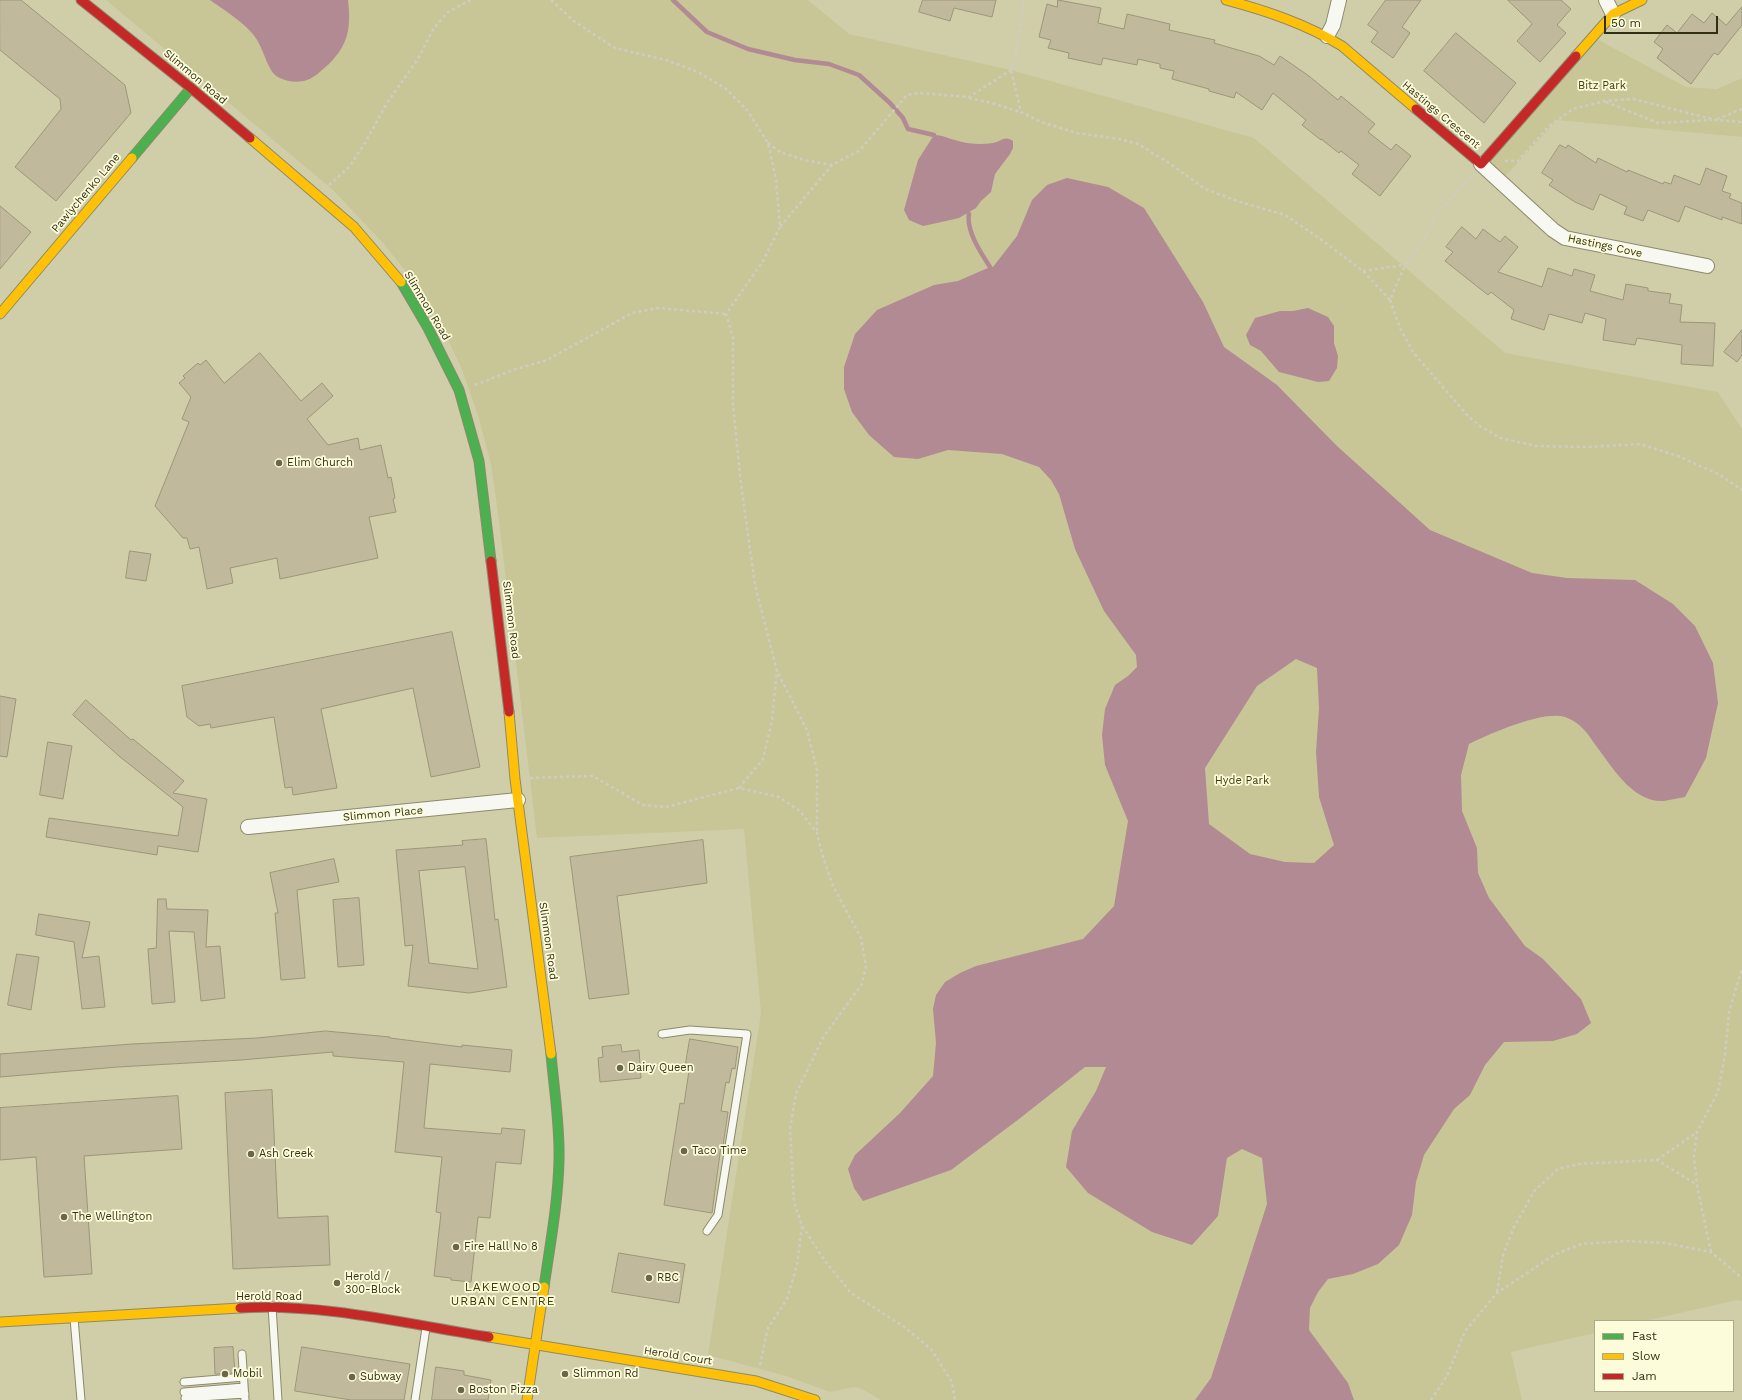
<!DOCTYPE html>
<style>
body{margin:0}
#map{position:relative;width:1742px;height:1400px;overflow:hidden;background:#d0cea8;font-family:"Work Sans",sans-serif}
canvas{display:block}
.legend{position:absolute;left:1594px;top:1320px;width:140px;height:72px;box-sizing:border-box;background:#fdfcda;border:1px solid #abaa8b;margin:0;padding:5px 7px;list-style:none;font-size:12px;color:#313014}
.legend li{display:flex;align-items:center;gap:8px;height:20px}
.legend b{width:20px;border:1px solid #abaa8b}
.scale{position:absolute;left:1604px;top:16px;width:114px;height:18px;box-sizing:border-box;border:2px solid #313014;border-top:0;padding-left:5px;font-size:12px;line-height:14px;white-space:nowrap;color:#313014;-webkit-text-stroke:3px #fdfcda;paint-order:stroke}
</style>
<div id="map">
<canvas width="1742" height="1400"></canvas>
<ul class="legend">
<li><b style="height:5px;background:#4caf50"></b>Fast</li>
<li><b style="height:5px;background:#ffc107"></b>Slow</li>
<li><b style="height:5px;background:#c62828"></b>Jam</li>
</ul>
<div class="scale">50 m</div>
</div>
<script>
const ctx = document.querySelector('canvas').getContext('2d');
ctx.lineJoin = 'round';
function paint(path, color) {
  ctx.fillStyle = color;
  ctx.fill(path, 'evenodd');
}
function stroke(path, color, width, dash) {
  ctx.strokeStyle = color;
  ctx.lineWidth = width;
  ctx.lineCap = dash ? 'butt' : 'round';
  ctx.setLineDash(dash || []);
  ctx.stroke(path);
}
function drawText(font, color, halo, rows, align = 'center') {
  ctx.font = font + ' "Work Sans",sans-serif';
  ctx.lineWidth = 3.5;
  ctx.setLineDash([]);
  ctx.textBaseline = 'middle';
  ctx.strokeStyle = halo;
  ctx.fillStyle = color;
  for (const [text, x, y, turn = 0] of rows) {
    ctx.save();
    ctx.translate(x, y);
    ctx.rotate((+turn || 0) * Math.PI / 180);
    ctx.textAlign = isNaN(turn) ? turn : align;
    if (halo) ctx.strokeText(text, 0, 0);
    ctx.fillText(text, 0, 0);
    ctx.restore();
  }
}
paint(new Path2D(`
 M106,0h702l41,34 162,36 243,68 251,215 213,39 24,37v872l-5,-1 -92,21h-50v12l-84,19 11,48h-641l-19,-11 -8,-2 -24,5 -44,-16 -78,-21 53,-342 -17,-184 -207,9 -39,-325 -7,-49 -13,-49 -17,-48 -24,-50 -21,-33 -33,-41 -50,-53z
 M1593,37l93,50 31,2 25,-11v59l-185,-17 -57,62 -19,-18z`), '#c8c696');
paint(new Path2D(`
 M210,0h138c3,27 1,44 -19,64 -6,5 -15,14 -22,16 -11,4 -30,1 -36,-10 -7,-12 -10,-28 -20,-38 -11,-12 -27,-22 -41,-32z
 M934,135c8,0 13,3 21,5 11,4 26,5 38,3 8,-1 11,-8 20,-2v7l-3,6 -15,20 -4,18 -10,9 -5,7 -17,10 -22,5 -14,3 -14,-6 -5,-10 14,-50z
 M1067,178l41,9 36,21 59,94 21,45 53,38 60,61 93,84 102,43 35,5 68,2 38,24 22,22 18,37 5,40 -12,55 -21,39c-7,1 -14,3 -21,4 -32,2 -53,-36 -70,-58 -8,-12 -15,-21 -29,-26 -22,-7 -76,17 -96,27l-8,31 1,36 15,37 1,25 11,25 36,48 18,13 38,40 10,24 -14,11 -24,7 -49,1 -19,23 -15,30 -16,14 -30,46 -8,27 -4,33 -13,30 -21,19 -25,10 -25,5 -10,13 -8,16 -1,22 39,53 6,17h-159l16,-22 56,-174 -5,-46 -20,-9 -15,9 -9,58 -26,29 -40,-13 -64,-39 -22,-26 6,-36 24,-40 10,-24h-21l-66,52 -68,51 -88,31 -9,-13 -6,-19 7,-14 45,-42 33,-37 3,-33 -3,-34 3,-14 9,-13 15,-9 16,-7 107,-27 31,-33 14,-85 -23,-56 -3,-30 3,-26 10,-24 13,-9 9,-9 -1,-12 -32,-44 -29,-62 -16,-55 -8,-14 -12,-13 -37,-13 -54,-4 -30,9 -24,-2 -25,-22 -17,-23 -8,-23v-22l11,-33 22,-24 57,-25 24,-4 32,-14h3l24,-31 15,-36 15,-15zM1296,659l21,9 2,40 -3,44 3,45 15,48 -20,18 -29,-1 -35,-8 -41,-30 -4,-56 52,-82z
 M1308,308l20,9 6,9v17l4,13 -1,12 -8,13 -11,1 -39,-10 -18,-21 -11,-6 -4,-10 9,-17 25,-7h13z`), '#b18a94');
stroke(new Path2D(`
 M673,0l34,32 41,17 47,11 34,4 30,11 31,28 13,15 5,11 26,6
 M969,214c-3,17 12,39 21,53`), '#b18a94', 4.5);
const building = new Path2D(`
 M0,0h21l104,85 6,28 -75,88 -41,-34 46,-58 -1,-10 -60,-49z
 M923,0h73l-4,17 -38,-9 -4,13 -31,-9z
 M1058,0l43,8 -3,15 26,6 3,-15 43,10 -1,6 46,10 -1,3 45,13 15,9 6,-9 29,20 29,24 3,-4 34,28 -7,8 23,18 5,-6 15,12 -31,40 -28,-22 7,-9 -18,-14 -2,2 -18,-14v1l-19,-15 4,-5 -33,-27 -11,17 -26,-18 -2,6 -25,-7v-2l-37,-10 2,-8 -14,-3v-4l-22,-5 -1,6 -34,-7 -2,7 -33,-7 1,-5 -21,-5 3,-8 -12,-3 8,-33 10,3z
 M1386,0h35l-19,27 8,6 -17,25 -22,-16 7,-10 -10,-7z
 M1508,0h53l10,9 -14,16 9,8 -26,29 -23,-21 15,-17z
 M1742,7v18l-24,30 -4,-2 -23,31 -34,-26 6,-9 -9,-7 13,-17 10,8 15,-19 12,9 8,-10 14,12z
 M1456,33l60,50 -32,40 -60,-52z
 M1560,145l6,3 2,-3 28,18 2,-5 29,14 1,-2 35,14 1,-2 7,2 3,-9 26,10 6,-17 21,8 -5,15 9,3 -2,4 13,5v21l-20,-7v3l-37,-14 -6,16 -31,-12 -5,11 -19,-7 3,-7 -27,-13 -7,16 -18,-8 -26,-17 4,-5 -11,-7z
 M0,206l31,26 -31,37z
 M1462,227l14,12 7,-10 17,13 5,-6 13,11 -20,25 44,15 6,-19 24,8 2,-7 21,6 -5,16 33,9 3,-16 22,4v3l23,3 -2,9 13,2 -2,17 35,1 -2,43 -32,-2 1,-19 -45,-7 -2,7 -32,-5 3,-21 -21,-6 -3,10 -33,-9 -5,16 -33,-11 3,-9 -23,-18 -3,3 -43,-34 8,-9 -7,-5z
 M1742,330v25l-5,7 -13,-10z
 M260,353l41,48 21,-18 11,13 -26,23 21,26 30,-7 2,12 21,-5 7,33 3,-1 4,21 -2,1 3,13 -27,5 9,41 -98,21 -3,-21 -47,10 3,15 -26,6 -8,-42 -9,2 -3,-11h-4l-28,-32 34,-84 -7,-3 9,-22 -12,-14 6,-5 -2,-2 15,-13 2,2 6,-5 18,23z
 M130,551l21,3 -5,27 -20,-3z
 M452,632l28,135 -49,10 -18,-89 -92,21 16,79 -44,7 -1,-8 -7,1 -11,-71 -63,11 -1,-4 -11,2 -12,-9 -5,-31z
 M0,696l16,3 -9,58 -7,-1z
 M86,700l45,40 2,-1 51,42 -11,12 34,6 -9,53 -40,-6 -1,9 -111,-18 3,-19 129,18 5,-29 -64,-51 -46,-41z
 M48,742l24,4 -9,53 -23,-4z
 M486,839l9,81 3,-1 9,68 -38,6 -61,-7 5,-41 -8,1 -9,-96 67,-5 -1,-4zM465,867l13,102 -49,-6 -10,-92z
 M703,840l4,43 -90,13 12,98 -40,5 -19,-142z
 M334,859l5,23 -42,8 8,88 -24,2 -6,-67h3l-8,-40z
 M359,898l5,67 -26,2 -5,-67z
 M158,899h8l1,10 41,1 -2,37 14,-1 5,52 -24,3 -7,-69 -25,-1 6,71 -23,2 -4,-55 8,-1z
 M39,914l51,8 -8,36 17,-2 6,51 -23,2 -8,-67 -38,-7z
 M17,954l22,3 -8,53 -23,-5z
 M326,1031l64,6v1l72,9v-2l50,5 -2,22 -80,-8 -6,64 77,6 1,-6 23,2 -4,34 -25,-2 -6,56 -12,-1 -7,65 -20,-2v-2l-17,-2 7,-63 -5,-1 6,-55 -47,-5 9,-90 -71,-6v-4l-92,8 -123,7 -118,10v-23l132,-10 125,-6z
 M690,1039l48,8 -3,22 -3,-1 -3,15 -3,-1 -5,29 7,1 -5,34h-2l-9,67 -48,-8 16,-102 4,1 6,-40 -4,-1z
 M621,1045l1,7 17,-2 2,28 -41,4 -2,-24 5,-1 -1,-10z
 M272,1090l6,128 50,-2 2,49 -97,4 -8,-176z
 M178,1096l4,53 -98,7 8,118 -48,3 -8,-120 -36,3v-52z
 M619,1253l66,11 -6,39 -67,-11z
 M233,1347l2,26 -20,1 -1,-26z
 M302,1347l108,17 -6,36h-53l-56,-9z
 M436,1367l28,4v4l27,5 -3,20h-56z`);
paint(building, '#c0b99b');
stroke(building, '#9c9679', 1);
const lane = new Path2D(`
 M662,1034l28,-4 57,4 -29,181 -11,16
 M272,1306l6,94
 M74,1318l7,82
 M242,1354l3,46
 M184,1382l60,-5
 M184,1392l60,-5
 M185,1398l60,-4
 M415,1400l11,-72`);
const street = new Path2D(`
 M1606,0l7,14
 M1327,36l6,-11 6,-25
 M1481,164l72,66 12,8 142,28
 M248,827l270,-27`);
const fast = new Path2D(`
 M132,158l59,-70
 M401,282l27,46 31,62 20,71 12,100
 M544,1287c6,-42 14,-84 15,-127 1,-35 -5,-71 -8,-106`);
const slow = new Path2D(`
 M1226,0c41,11 80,24 116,46l74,63
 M1576,56l37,-42 29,-14
 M250,138l104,89 47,55
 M0,314l132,-156
 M509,712l6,67 36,275
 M0,1322l240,-14
 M489,1337l267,44 59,19
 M527,1400l17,-113`);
const jam = new Path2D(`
 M81,0l110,88 59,50
 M1416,109l65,55 95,-108
 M491,561l18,151
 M240,1308c82,-5 167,16 249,29`);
stroke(lane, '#8b8a6c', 9);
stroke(street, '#8b8a6c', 16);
stroke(fast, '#8b8a6c', 11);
stroke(slow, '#8b8a6c', 11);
stroke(jam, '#8b8a6c', 11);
stroke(new Path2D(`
 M551,0l24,22 40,26 51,12 32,12 27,16 22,22 21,33 8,37 4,47 52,-62 28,-15 47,-55 12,-2 50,4 42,-27
 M1024,0l-7,48 -6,22 10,42 20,10 36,11 42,6 19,5 31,19 36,26 35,13 45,13 34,23 44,33 27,29 15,-35 18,-24 12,-25 36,-40
 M969,98l23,5 28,9
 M1606,102l52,21 54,-3
 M1717,119l25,-10
 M768,143l12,9 24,8 28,5
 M1505,161h13l30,-34 25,-18 32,-8 28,-2 83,21 26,2
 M329,185l20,-18 16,-24 22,-40 31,-44 16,-31 14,-16 23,-12
 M780,227l-17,34 -37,53 7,23v68l8,79 14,101 22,86 30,59 10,40v62
 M1363,271l41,-6
 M1390,300l10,28 13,24 53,62 14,12 20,12 36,8 52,1 52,-3 38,12 42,19 22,15
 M475,385l38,-15 34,-10 85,-47 26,-5 68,6
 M530,778l63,-2 50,29 23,2 73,-19 40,9 21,14 17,22 5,21 11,32 28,52 5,28 -4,18 -38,52 -28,57 -6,36 4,73 8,24 23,35 26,32 52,33 28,23 21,33 3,18
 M739,788l24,-29 9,-38 5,-50
 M1657,1160l40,-28
 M1711,1252l-14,-67 -3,-28 3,-25 21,-40 7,-37 4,-43 13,-44
 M1497,1292l6,-37 11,-28 21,-37 23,-21 20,-5 79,-4 40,25
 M760,1365l8,-37 19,-29 10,-34 5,-39
 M1431,1400l16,-24 18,-45 32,-38 57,-38 27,-11 47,-3 37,2 46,9 31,26`), '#cdcdc2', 2.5, [3, 3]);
stroke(lane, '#f8f8f2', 7);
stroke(street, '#f8f8f2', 14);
stroke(fast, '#4caf50', 9);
stroke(slow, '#ffc107', 9);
stroke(jam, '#c62828', 9);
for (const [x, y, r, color] of [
 [279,463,4,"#696748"],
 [620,1068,4,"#696748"],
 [684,1151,4,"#696748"],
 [251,1154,4,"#696748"],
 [64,1217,4,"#696748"],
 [456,1247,4,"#696748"],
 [649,1278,4,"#696748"],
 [337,1283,4,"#696748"],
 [225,1374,4,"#696748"],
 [565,1374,4,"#696748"],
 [352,1377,4,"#696748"],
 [461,1390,4,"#696748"]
]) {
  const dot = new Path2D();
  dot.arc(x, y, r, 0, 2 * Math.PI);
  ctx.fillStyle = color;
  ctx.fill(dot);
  stroke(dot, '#fdfcda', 1.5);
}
drawText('11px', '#313014', '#fdfcda', [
 ["Slimmon Road",195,77,40],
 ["Hastings Crescent",1441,115,40],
 ["Pawlychenko Lane",86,193,-50],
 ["Hastings Cove",1605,246,12],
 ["Slimmon Road",427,306,59],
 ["Slimmon Road",511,620,83],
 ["Slimmon Place",383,814,-5],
 ["Slimmon Road",548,941,82],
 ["Herold Road",269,1297],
 ["Herold Court",678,1356,9]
]);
drawText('11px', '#403d0d', '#fdfcda', [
 ["Bitz Park",1602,86],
 ["Hyde Park",1242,781]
]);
drawText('11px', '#313014', '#fdfcda', [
 ["Elim Church",287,463],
 ["Dairy Queen",628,1068],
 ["Taco Time",692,1151],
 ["Ash Creek",259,1154],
 ["The Wellington",72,1217],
 ["Fire Hall No 8",464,1247],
 ["Herold /",345,1277],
 ["300-Block",345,1290],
 ["RBC",657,1278],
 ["Mobil",233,1374],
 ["Slimmon Rd",573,1374],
 ["Subway",360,1377],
 ["Boston Pizza",469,1390]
], 'left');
ctx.letterSpacing = '1px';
drawText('12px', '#3a3700', '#fdfcda', [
 ["LAKEWOOD",503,1287],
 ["URBAN CENTRE",503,1301]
]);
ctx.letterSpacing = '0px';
</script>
